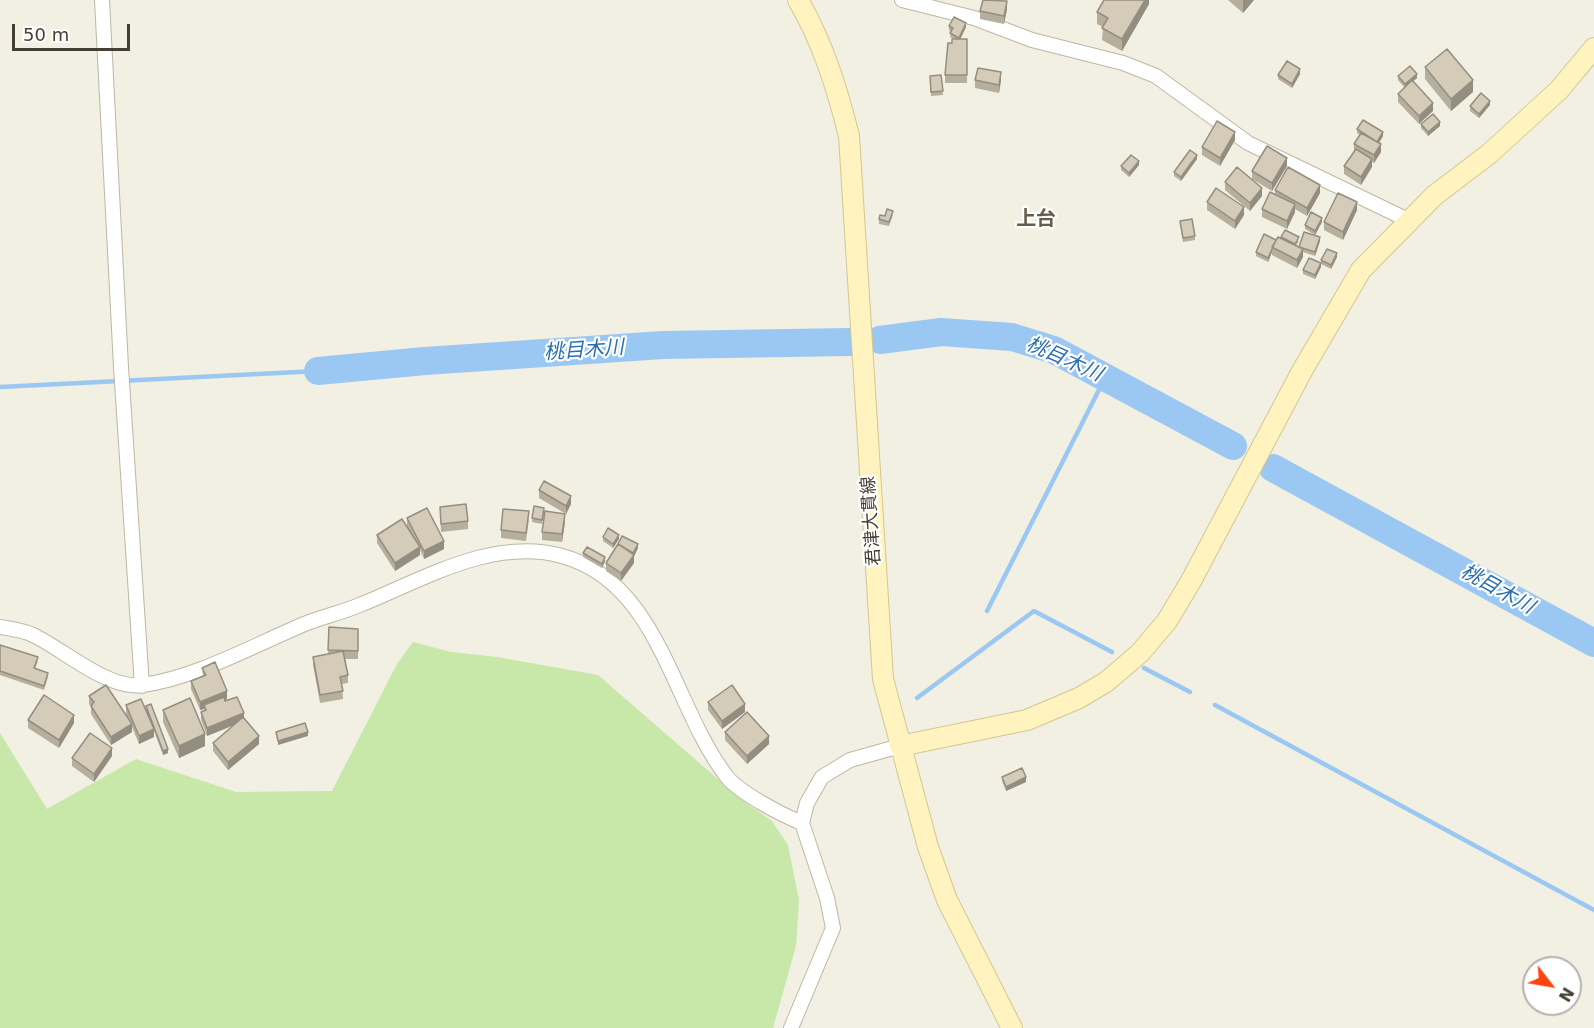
<!DOCTYPE html>
<meta charset="utf-8">
<style>
body{margin:0}
#map{position:relative;width:1594px;height:1028px;overflow:hidden;background:#f2efe3;font-family:"DejaVu Sans",sans-serif}
canvas{display:block}
.north{position:absolute;left:1522px;top:956px;width:60px;height:60px;box-sizing:border-box;background:#fff;border:2px solid #b4b2ad;border-radius:50%;rotate:121deg;font-size:16px;font-weight:700;line-height:24px;text-align:center;color:#443e33}
.north::after{content:'';display:block;margin:auto;width:21px;height:27px;background:#ff430d;clip-path:polygon(50% 0,100% 100%,50% 72%,0 100%)}
.scale{position:absolute;left:12px;top:24px;width:118px;height:27px;box-sizing:border-box;border:3px solid #443e33;border-top:0;padding-left:8px;font-size:18px;line-height:21px;white-space:nowrap;color:#443e33;-webkit-text-stroke:4px #fff;paint-order:stroke}
</style>
<div id="map">
<canvas width="1594" height="1028"></canvas>
<div class="north">N</div>
<div class="scale">50 m</div>
</div>
<script>
const ctx = document.querySelector('canvas').getContext('2d');
ctx.lineJoin = 'round';
function paint(path, color) {
  ctx.fillStyle = color;
  ctx.fill(path, 'evenodd');
}
function stroke(path, color, width, dash) {
  ctx.strokeStyle = color;
  ctx.lineWidth = width;
  ctx.lineCap = dash ? 'butt' : 'round';
  ctx.setLineDash(dash || []);
  ctx.stroke(path);
}
function drawText(font, color, halo, rows, align = 'center') {
  ctx.font = font + ' "DejaVu Sans","Noto Sans JP",sans-serif';
  ctx.lineWidth = 4.5;
  ctx.setLineDash([]);
  ctx.textBaseline = 'middle';
  ctx.strokeStyle = halo;
  ctx.fillStyle = color;
  for (const [text, x, y, turn = 0] of rows) {
    ctx.save();
    ctx.translate(x, y);
    ctx.rotate((+turn || 0) * Math.PI / 180);
    ctx.textAlign = isNaN(turn) ? turn : align;
    if (halo) ctx.strokeText(text, 0, 0);
    ctx.fillText(text, 0, 0);
    ctx.restore();
  }
}
paint(new Path2D(`
 M413,642l38,10 46,5 101,18 144,125 30,21 16,24 11,55 -3,46 -23,82h-773v-295l47,76 89,-50 100,33 96,-1 65,-127z`), '#c7e8a9');
stroke(new Path2D(`
 M0,387l318,-16
 M987,611l118,-233
 M1144,668l46,24
 M917,698l117,-87 78,41
 M1215,705l379,205`), '#9bc8f2', 4.5);
stroke(new Path2D(`
 M880,340l61,-8 71,5 42,13 179,96
 M318,371l107,-10 238,-16 187,-3
 M1273,468l321,175`), '#9bc8f2', 28);
const street = new Path2D(`
 M102,0l19,367 21,319
 M902,0l72,18 58,22 91,23 33,13 92,67 160,77
 M0,627c11,2 23,3 33,8 30,14 75,55 109,50 54,-7 114,-41 165,-62 18,-7 37,-11 55,-19 62,-25 131,-67 200,-48 98,27 110,150 165,221 13,16 55,38 75,46
 M791,1028l42,-100 -6,-30 -25,-75 5,-20 15,-26 28,-17 50,-14`);
const secondary = new Path2D(`
 M798,0c25,43 39,88 51,136l34,543 45,168 19,53 65,128
 M900,746l127,-26 52,-22 27,-16 34,-29 27,-32 24,-40 111,-210 59,-101 74,-75 54,-41 70,-64 35,-42`);
stroke(street, '#beb7a5', 16);
stroke(secondary, '#d4c790', 22);
stroke(street, '#fff', 14);
stroke(secondary, '#fff4c0', 20);
paint(new Path2D(`
 M1149,0v4l-27,47 -20,-11 1,-13 -6,-3v-12z
 M1228,0h26l-11,13z
 M1007,9l-3,15 -24,-5v-8z
 M949,26l17,1 -6,12h7v44h-22v-8l9,-36 -4,-2 1,-6 -2,-1z
 M1425,67l48,25 -22,19 -26,-32z
 M1300,74l-8,14 -14,-9v-4z
 M941,75l2,20 -12,1 -1,-20z
 M1398,76l19,2 -4,3 20,30 -14,13 -21,-22v-8l7,-6 -7,-8z
 M975,80h26l-2,13 -24,-5z
 M1490,105l-11,13 -9,-7v-5z
 M1421,124l19,2 -12,10 -7,-8z
 M1357,129l26,7 -4,7 2,9 -7,11 -2,-1v5l-11,18 -17,-11v-8l10,-15v-7l6,-9 -3,-2z
 M1235,140l-15,26 -18,-11v-8z
 M1197,159l-16,22 -7,-5v-4z
 M1139,165l-10,12 -8,-7v-4z
 M1287,166l-15,25 -20,-12v-8z
 M1225,182l37,14 -12,15 -25,-21z
 M1275,190l45,3 -13,23 -12,-7v3l-8,17 -25,-12v-8l13,-15z
 M1207,202l37,13 -9,14 -28,-19z
 M1357,210l-14,30 -19,-10v-8z
 M893,215l-4,11 -10,-2v-5l6,-3z
 M1180,221l15,15v4l-12,2z
 M1322,222l-7,13 -10,-6v-4z
 M1304,232l16,9 -5,15 -12,-4v5l-6,11 -25,-13v-3l-4,10 -12,-6v-4l25,-13v-2l18,4 -3,5 3,1z
 M1337,257l-6,12 -10,-5v-4z
 M1321,267l-6,12 -12,-5v-4z
 M539,490l32,14 -5,10 -27,-16z
 M440,507l28,14v8l-27,3z
 M544,512l-2,12 -10,-2v-4z
 M407,518l37,31 -20,10 -4,-9v5l-25,16 -18,-28v-8h35l-5,-9z
 M529,519l-3,22 -25,-3v-8z
 M565,522l-3,20 -20,-2v-8z
 M603,537l16,2 -6,9 -10,-7z
 M638,548l-4,8v7l-13,18 -15,-10v-8z
 M583,553l22,8 -3,7 -19,-11z
 M329,627l29,2v30h-13l3,16v8l-6,1 1,15 -23,4 -7,-38v-8l15,-3z
 M0,645l38,16 -3,8 13,8 -4,13 -44,-15z
 M202,668l25,31 -2,1v1l19,17 15,26 -31,26 -15,-19v-8l21,-18 -27,11 -6,-16v-8l3,-1v-2l-4,1 -9,-21v-8l12,-4z
 M89,696l38,21 -1,-4v-8l20,5v-4l22,47 -5,2 -9,-24v6l-15,7 -7,-17v5l-21,13 -20,-31v-7l-2,-3z
 M708,702l37,10 -23,17 -14,-19z
 M163,710l42,36 -26,12 -16,-36z
 M28,720l46,3 -15,25 -31,-20z
 M725,732l44,12 -22,20 -22,-24z
 M112,756l-18,26 -22,-16v-8z
 M1002,777l24,5 -20,9 -4,-10z`), '#b6af9e');
paint(new Path2D(`
 M1145,0h4v4l-27,47v-12z
 M1243,0h11l-11,13z
 M1007,1v8l-3,15v-8z
 M966,23v4l-7,15v-4z
 M1300,69v5l-8,14v-4z
 M1001,72v8l-2,13v-8z
 M1417,74v4l-12,10v-4z
 M1473,80v12l-22,19v-12z
 M1490,101v4l-11,13v-4z
 M1433,103v8l-14,13v-8z
 M1440,122v4l-12,10v-4z
 M1235,132v8l-15,26v-8z
 M1383,132v4l-6,10v-4z
 M1381,144v8l-7,11v-8z
 M1197,155v4l-16,22v-4z
 M1287,158v8l-15,25v-8z
 M1372,159v8l-11,18v-8z
 M1139,161v4l-10,12v-4z
 M1320,185v8l-13,23v-8z
 M1262,188v8l-12,15v-8z
 M1357,202v8l-14,30v-8z
 M1295,204v8l-8,17v-8z
 M1244,207v8l-9,14v-8z
 M1322,218v4l-7,13v-4z
 M1320,237v4l-5,15v-4z
 M1272,248v4l-4,10v-4z
 M1303,249v8l-6,11v-8z
 M1337,253v4l-6,12v-4z
 M1321,263v4l-6,12v-4z
 M571,496v8l-5,10v-8z
 M565,514v8l-3,20v-8z
 M619,535v4l-6,9v-4z
 M444,541v8l-20,10v-8z
 M638,544v4l-4,8v7l-13,18v-8l12,-17v-3z
 M420,547v8l-25,16v-8z
 M605,557v4l-3,7v-4z
 M227,691v8l-22,9 -1,-3v4l-4,1v-8z
 M745,704v8l-23,17v-8z
 M244,713v8l-37,15v-8z
 M74,715v8l-15,25v-8z
 M132,724v8l-21,13v-8z
 M154,729v8l-15,7v-8z
 M308,732v4l-30,9v-4z
 M205,734v12l-26,12v-12z
 M259,736v8l-31,26v-8z
 M769,736v8l-22,20v-8z
 M112,748v8l-18,26v-8z
 M168,749v4l-5,2v-4z
 M1026,777v5l-20,9v-4z`), '#948e81');
const building = new Path2D(`
 M983,0l24,1 -3,15 -24,-5z
 M1104,0h41l-23,39 -20,-11 6,-10 -11,-6z
 M954,17l12,6 -7,15 -9,-5 3,-5 -4,-2z
 M952,39h15v36h-22l3,-32h4z
 M1447,49l26,31 -22,19 -26,-32z
 M1287,61l13,8 -8,15 -14,-9z
 M1410,66l7,8 -12,10 -7,-8z
 M978,68l23,4 -2,13 -24,-5z
 M941,75l2,16 -12,1 -1,-16z
 M1412,80l21,23 -14,13 -21,-22z
 M1481,93l9,8 -11,13 -9,-8z
 M1433,114l7,8 -12,10 -7,-8z
 M1363,120l20,12 -6,10 -20,-13z
 M1217,121l18,11 -15,26 -18,-11z
 M1361,133l20,11 -7,11 -20,-11z
 M1267,146l20,12 -15,25 -20,-12z
 M1356,149l16,10 -11,18 -17,-11z
 M1190,150l7,5 -16,22 -7,-5z
 M1131,155l8,6 -10,12 -8,-7z
 M1237,167l25,21 -12,15 -25,-21z
 M1288,167l32,18 -13,23 -32,-18z
 M1216,188l28,19 -9,14 -28,-19z
 M1270,192l25,12 -8,17 -25,-12z
 M1338,193l19,9 -14,30 -19,-10z
 M887,209l6,2 -4,11 -10,-3 1,-4 5,1z
 M1311,212l11,6 -7,13 -10,-6z
 M1192,219l3,17 -12,2 -3,-17z
 M1285,230l14,7 -4,7 -14,-7z
 M1304,232l16,5 -5,15 -16,-5z
 M1264,234l12,6 -8,18 -12,-6z
 M1278,237l25,12 -6,11 -25,-13z
 M1327,249l10,4 -6,12 -10,-5z
 M1309,258l12,5 -6,12 -12,-5z
 M544,481l27,15 -5,10 -27,-16z
 M466,504l2,17 -27,3 -1,-17z
 M534,506l10,2 -2,12 -10,-2z
 M427,508l17,33 -20,10 -17,-33z
 M503,509l26,2 -3,22 -25,-3z
 M545,511l20,3 -3,20 -20,-2z
 M402,519l18,28 -25,16 -18,-28z
 M608,528l11,7 -6,9 -10,-7z
 M622,536l16,8 -5,9 -15,-9z
 M618,544l16,11 -13,18 -15,-10z
 M587,547l18,10 -3,7 -19,-11z
 M329,627l29,2v22l-30,-1z
 M0,645l38,12 -4,11 14,5 -4,13 -44,-15z
 M343,651l5,24 -8,2 3,14 -23,4 -7,-38z
 M215,662l12,29 -27,11 -9,-21 15,-6 -4,-7z
 M106,685l26,39 -21,13 -20,-31 3,-4 -5,-6z
 M732,685l13,19 -23,17 -14,-19z
 M44,695l30,20 -15,25 -31,-20z
 M224,697l1,4 12,-4 7,16 -37,15 -6,-16 5,-2 -2,-5z
 M190,698l15,36 -26,12 -16,-36z
 M141,699l13,30 -15,7 -13,-31z
 M151,704l17,45 -5,2 -17,-45z
 M747,712l22,24 -22,20 -22,-24z
 M243,717l16,19 -31,26 -15,-19z
 M305,723l3,9 -30,9 -2,-9z
 M90,733l22,15 -18,26 -22,-16z
 M1022,768l4,9 -20,10 -4,-10z`);
paint(building, '#d4cbb8');
stroke(building, '#948e81', 1.5);
drawText('18px', '#443e33', '#fff', [
 ["君津大貫線",872,521,-94]
]);
drawText('bold 20px', '#675d4a', '#fff', [
 ["上台",1036,220]
]);
drawText('italic 20px', '#296eb2', '#fff', [
 ["桃目木川",584,351,-4],
 ["桃目木川",1064,360,24],
 ["桃目木川",1497,590,29]
]);
</script>
